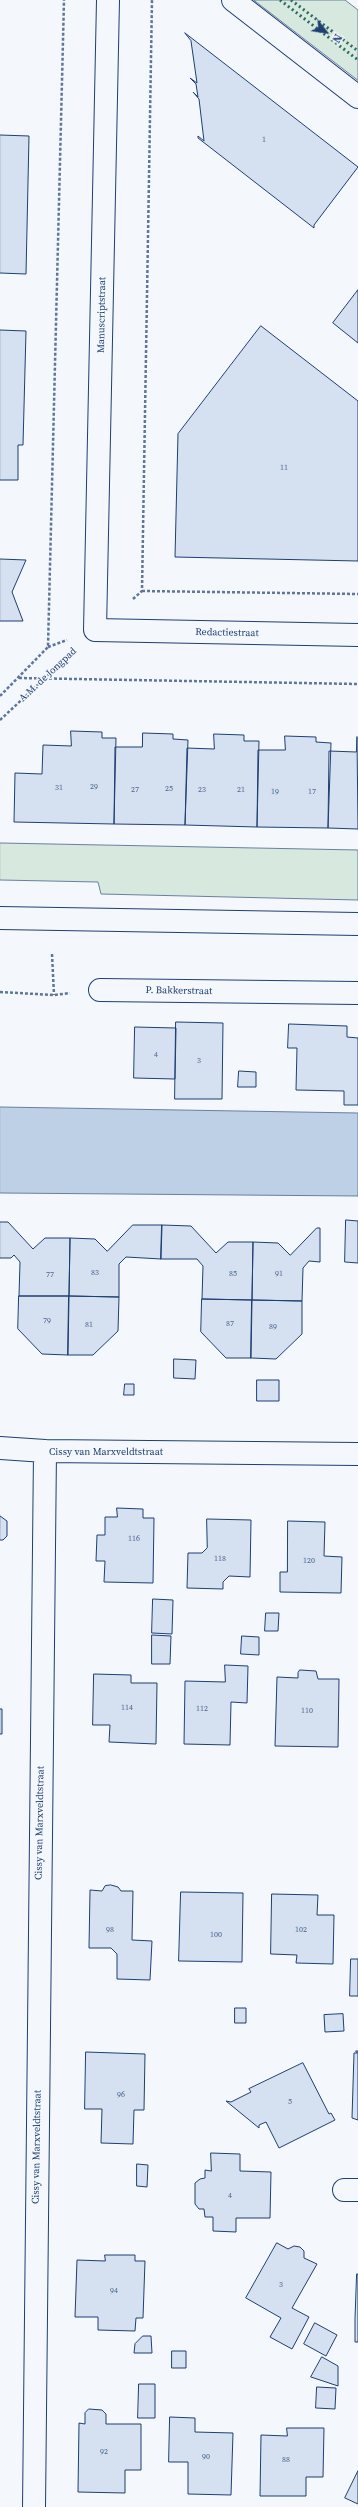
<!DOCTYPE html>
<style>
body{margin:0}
#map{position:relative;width:358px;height:2507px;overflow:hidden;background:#f4f7fb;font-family:"Source Serif 4",serif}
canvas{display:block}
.north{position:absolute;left:306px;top:12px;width:40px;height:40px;-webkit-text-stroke:3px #f4f7fb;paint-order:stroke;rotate:120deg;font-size:11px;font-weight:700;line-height:16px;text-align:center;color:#1d3f73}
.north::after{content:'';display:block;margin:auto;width:14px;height:18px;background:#1d3f73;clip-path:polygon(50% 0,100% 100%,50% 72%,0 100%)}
</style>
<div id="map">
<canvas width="358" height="2507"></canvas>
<div class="north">N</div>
</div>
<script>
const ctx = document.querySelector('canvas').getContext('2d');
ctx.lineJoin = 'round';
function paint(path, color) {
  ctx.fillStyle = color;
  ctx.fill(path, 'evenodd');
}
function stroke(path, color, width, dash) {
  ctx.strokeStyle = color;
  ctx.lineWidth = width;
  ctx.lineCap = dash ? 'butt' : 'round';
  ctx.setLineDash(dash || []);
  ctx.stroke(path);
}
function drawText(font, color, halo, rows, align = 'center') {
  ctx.font = font + ' "Source Serif 4",serif';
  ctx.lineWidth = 3;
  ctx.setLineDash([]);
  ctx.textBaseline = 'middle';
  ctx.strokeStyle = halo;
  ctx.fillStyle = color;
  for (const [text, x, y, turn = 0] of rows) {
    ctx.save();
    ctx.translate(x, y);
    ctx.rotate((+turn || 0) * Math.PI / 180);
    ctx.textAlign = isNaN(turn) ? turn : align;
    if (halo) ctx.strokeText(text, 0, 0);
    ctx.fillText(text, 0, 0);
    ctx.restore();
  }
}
const green = new Path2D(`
 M254,0h91l13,10v70z
 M0,843l358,7v50l-257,-6 -3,-12 -98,-2z`);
paint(green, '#d7e8df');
stroke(green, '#687fa3', 1);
const water = new Path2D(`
 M0,1107l358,6v83l-358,-3z`);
paint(water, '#bed0e5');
stroke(water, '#687fa3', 1);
const building = new Path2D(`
 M185,33l173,134 -44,58v3l-116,-90v-2l6,5 -5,-42 -6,-7 5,5 -2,-13 -6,-6 7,5 -6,-42z
 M0,135l29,1 -3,138 -26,-1z
 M358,290v53l-25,-20z
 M261,326l97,75v160l-183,-4 3,-123z
 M0,330l26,1 -3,114h-5v35h-18z
 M0,559l26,1 -14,32 11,29h-23z
 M71,731l31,1v6h14l-2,86 -100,-2 1,-49 27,1 1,-29 28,1z
 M143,733l30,1v5l15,1 -3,85 -71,-1 1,-77h27z
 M214,734l30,1v6h15l-2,86 -72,-2 2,-77 27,1z
 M285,736l31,1v5l15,1 -3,85 -71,-1 1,-77h27z
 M357,737l1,92 -30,-1 1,-77 27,1z
 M176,1022l47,1 -1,76h-47z
 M289,1024l58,2v11l11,1v67h-14v-14l-48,-1 1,-42h-9z
 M135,1027l41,1 -1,51 -41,-1z
 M239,1071l17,1v15h-18z
 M346,1220l12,1v42l-13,-1z
 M0,1222h8l25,27 12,-11h25l-1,58h-50l1,-34 -6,-7 -3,3h-11z
 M133,1225h29l-1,34 -35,-2 -7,7v33l-50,-1 1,-58 25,1 12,12z
 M162,1225l29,1 25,27 12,-11h25l-1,58 -50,-1 1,-33 -6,-7h-36z
 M317,1228h3v34l-11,-1 -6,7 -1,33 -50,-1 1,-58 25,1 12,12z
 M19,1296h50l-1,59 -26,-1 -24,-25z
 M69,1296l50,1 -1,34 -25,24h-25z
 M202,1299l50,1 -1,58h-25l-25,-26z
 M252,1300l50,1v33l-26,25 -25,-1z
 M174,1359l22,1 -1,19 -21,-1z
 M257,1380h22v21h-22z
 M125,1384h9v11h-10z
 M117,1508l26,1v9h11l-1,65 -49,-1 1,-21h-9l1,-26h8v-18h12z
 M0,1516l7,5v15l-4,4h-3z
 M207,1519l44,1 -1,57 -21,-1 -6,6v7l-36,-1 1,-35h14l5,-5z
 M288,1521l37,1 -1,34 18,1 -1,36 -61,-1v-20h7z
 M153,1599l20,1 -1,34 -20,-1z
 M266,1613h13l-1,18h-13z
 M152,1635l19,1 -1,28h-18z
 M242,1636l17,1v18l-18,-1z
 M225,1665l23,1 -1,37 -16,-1 -1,43 -46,-1 1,-63 40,1z
 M300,1670l16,1 2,8h21l-1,68 -63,-1 2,-69 21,1v-5z
 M94,1674l37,1v8h26l-1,61 -47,-2 1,-17h-17z
 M0,1709h2v25h-2z
 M111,1885l7,2 3,4h12l-1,49 20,1 -2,39 -33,-1v-25l-6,-6h-22l1,-58 12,1 3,-5z
 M181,1892l62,1 -1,69 -63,-1z
 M272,1894l46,1 -1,20h17l-1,49 -37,-1 1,-8 -26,-1z
 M351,1959h7v37h-8z
 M235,2008h11v15h-11z
 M343,2014l1,17 -19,1 -1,-17z
 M356,2051h2v69l-6,-2 2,-65h3z
 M86,2052l59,2 -1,56h-10l-1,34 -32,-1 1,-34h-17z
 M303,2063l26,51 2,-1 4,7 -56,28 -13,-26 -7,3v3l-33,-27 5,1 20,-10 -2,-3z
 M211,2153l29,1v17l31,1 -1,46h-34v14l-23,-1v-14h-8l-1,-8h-5l-4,-5v-21l5,-4 5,-1v-8l6,1z
 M137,2164l11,1 -1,22 -10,-1z
 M277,2243l11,6 6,-3 6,1 4,4v7l13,6 -25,44 17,9 -17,32 -22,-12 11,-19 -35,-20z
 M105,2255h30v6h10l-2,57h-7l-1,13 -37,-1v-13h-23l2,-57 28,1z
 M357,2274h1v68h-3v-23z
 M315,2323l22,12 -11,21 -22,-12z
 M143,2336h8l1,17h-18l1,-9z
 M172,2351h14v17h-14z
 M322,2357l16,9v20l-27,-9z
 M139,2384h16v34h-17z
 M317,2387l19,1 -1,21 -19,-1z
 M89,2409l13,1 4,4v10h35v46h-16v23l-47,-1 1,-69 6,1v-11z
 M170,2417l25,1v14l38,1 -2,62 -43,-1v-32h-19z
 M287,2428h37l-1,49h-17v19h-46l1,-61 26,1z
 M358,2471v33l-13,-6z`);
paint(building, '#d5e0f0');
stroke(building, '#1d3f73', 1);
const minor = new Path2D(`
 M108,0l-13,630 263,5
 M233,0l125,97
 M0,918l358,6
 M100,990l258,3
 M0,1448l45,3
 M344,2190h14
 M34,2507l11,-1056 313,3`);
stroke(minor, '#1d3f73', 24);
stroke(new Path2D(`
 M142,591l216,3
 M133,599l9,-8 10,-591
 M48,647l19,-7
 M19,678l339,6
 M0,696l48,-49 16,-647
 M0,720l73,-68
 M52,954l2,41
 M0,992l54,3 16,-2`), '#5e769c', 2.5, [3, 2]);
stroke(minor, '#f4f7fb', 22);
stroke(new Path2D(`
 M280,0l78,60
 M291,0l67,51`), '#2c6c60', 3, [2, 3]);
drawText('8px', '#4b6792', null, [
 ["1",264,140],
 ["11",284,468],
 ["29",94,787],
 ["31",59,788],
 ["25",169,789],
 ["27",135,790],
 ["23",202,790],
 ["21",241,790],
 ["19",275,792],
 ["17",312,792],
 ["4",156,1055],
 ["3",199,1061],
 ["83",95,1273],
 ["85",233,1274],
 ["91",279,1274],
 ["77",50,1275],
 ["79",47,1321],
 ["87",230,1324],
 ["81",89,1325],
 ["89",273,1327],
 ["116",134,1539],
 ["118",220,1559],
 ["120",309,1561],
 ["114",127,1708],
 ["112",202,1709],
 ["110",307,1711],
 ["98",110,1930],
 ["102",301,1930],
 ["100",216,1935],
 ["96",121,2095],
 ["5",290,2102],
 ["4",230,2196],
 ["3",281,2285],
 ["94",114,2291],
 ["92",104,2452],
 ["90",206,2457],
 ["88",286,2460]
]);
drawText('10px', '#1d3f73', '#f4f7fb', [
 ["Manuscriptstraat",102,315,-89],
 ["Redactiestraat",227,633,1],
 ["A.M. de Jongpad",48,675,-43],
 ["P. Bakkerstraat",179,991,1],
 ["Cissy van Marxveldtstraat",106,1452],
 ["Cissy van Marxveldtstraat",40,1823,-89],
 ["Cissy van Marxveldtstraat",37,2147,-89]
]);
</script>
